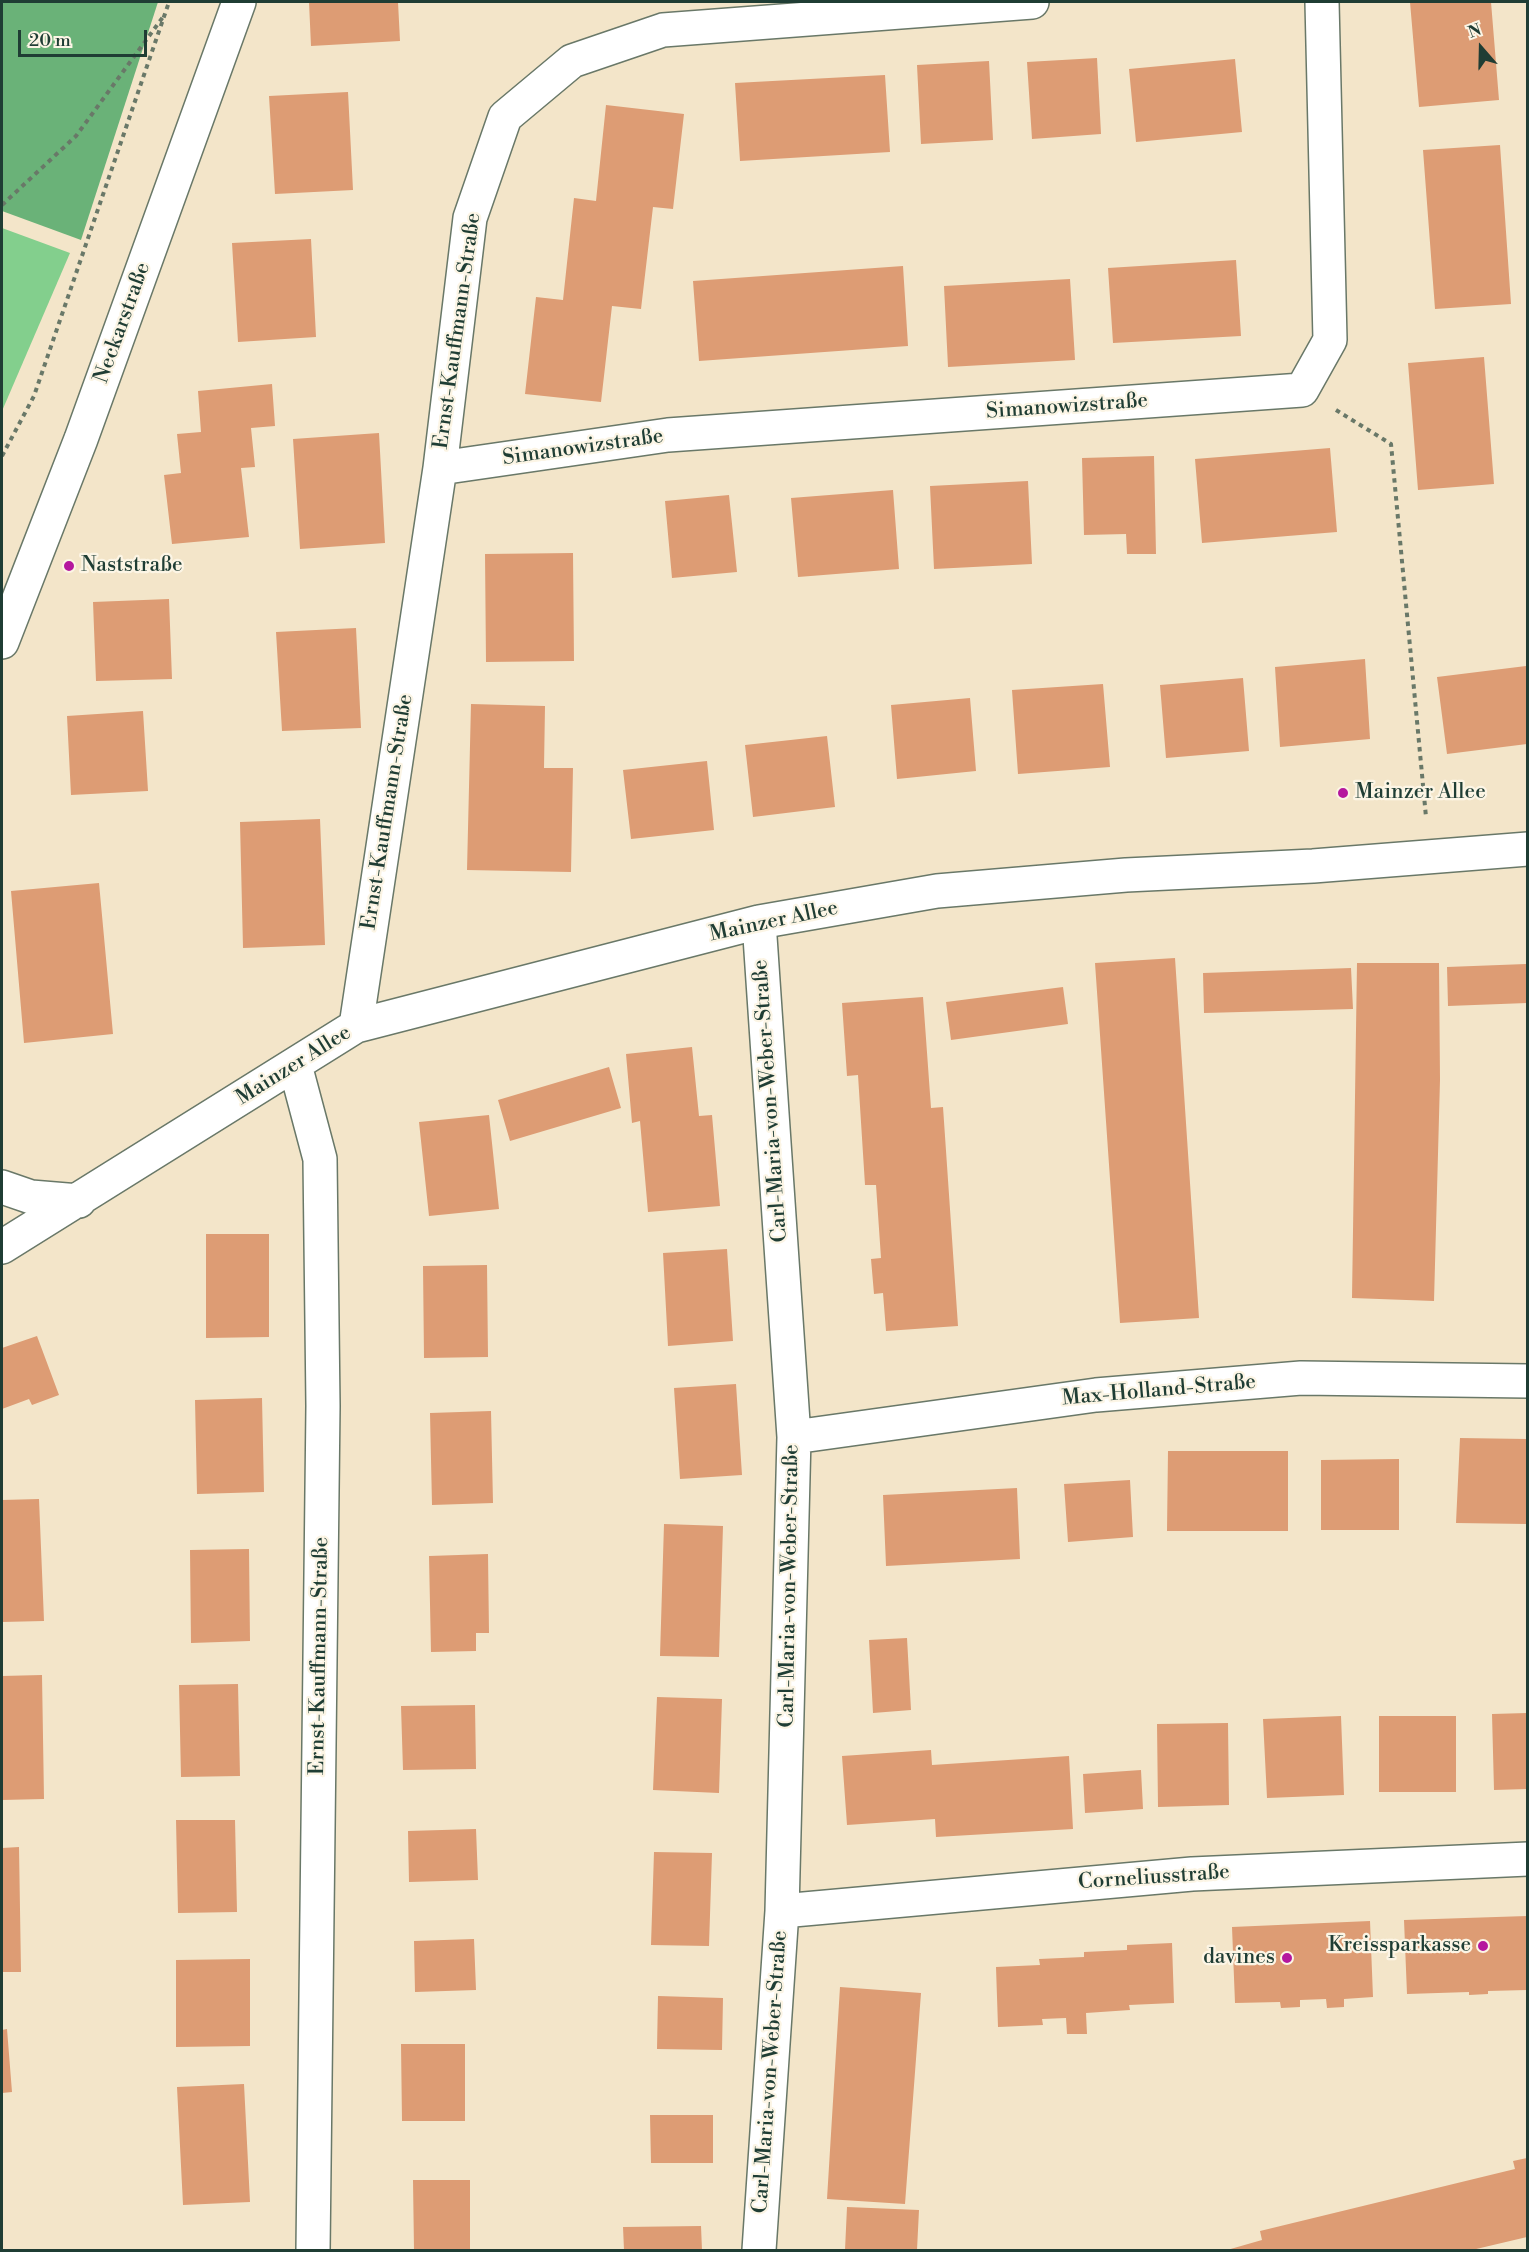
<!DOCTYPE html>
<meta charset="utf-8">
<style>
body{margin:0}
#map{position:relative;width:1529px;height:2252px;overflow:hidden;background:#f3e5c9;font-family:"Libre Bodoni",serif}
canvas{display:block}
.frame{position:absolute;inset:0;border:3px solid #1f3d34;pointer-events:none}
.north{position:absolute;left:1451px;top:18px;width:60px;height:60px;-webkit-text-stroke:4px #fcf5e5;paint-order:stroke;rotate:340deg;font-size:16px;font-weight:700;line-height:24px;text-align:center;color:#1f3d34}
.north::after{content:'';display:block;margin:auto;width:21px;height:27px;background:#1f3d34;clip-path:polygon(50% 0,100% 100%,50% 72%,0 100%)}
.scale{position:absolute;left:18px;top:30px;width:129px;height:27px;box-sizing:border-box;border:3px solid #1f3d34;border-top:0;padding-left:8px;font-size:18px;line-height:21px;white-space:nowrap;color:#1f3d34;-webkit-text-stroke:4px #fcf5e5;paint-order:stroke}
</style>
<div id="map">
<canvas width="1529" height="2252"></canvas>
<div class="frame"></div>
<div class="north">N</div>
<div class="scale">20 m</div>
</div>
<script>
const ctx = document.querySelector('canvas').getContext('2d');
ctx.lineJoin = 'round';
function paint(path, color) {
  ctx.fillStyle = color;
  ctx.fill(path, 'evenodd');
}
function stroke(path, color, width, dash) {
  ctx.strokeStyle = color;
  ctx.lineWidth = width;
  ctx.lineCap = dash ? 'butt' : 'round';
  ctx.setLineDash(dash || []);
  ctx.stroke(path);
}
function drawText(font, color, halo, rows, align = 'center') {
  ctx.font = font + ' "Libre Bodoni",serif';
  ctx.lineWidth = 4.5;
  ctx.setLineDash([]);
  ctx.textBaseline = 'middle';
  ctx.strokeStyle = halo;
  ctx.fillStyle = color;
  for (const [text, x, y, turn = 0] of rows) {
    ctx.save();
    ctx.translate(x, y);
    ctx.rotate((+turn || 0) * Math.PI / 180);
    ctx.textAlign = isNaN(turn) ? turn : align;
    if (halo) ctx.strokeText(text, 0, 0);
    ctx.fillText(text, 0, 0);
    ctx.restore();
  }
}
paint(new Path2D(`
 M2,228l68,25 -68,158z`), '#83cf8d');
paint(new Path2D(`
 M2,2h156l-77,238 -79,-29z`), '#6ab278');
paint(new Path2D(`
 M309,2h89l2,39 -89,5z
 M1410,2h81l8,98 -80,7z
 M1097,58l4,76 -69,5 -5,-77z
 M1235,59l7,73 -106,10 -7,-73z
 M989,61l4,79 -72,4 -4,-79z
 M885,75l5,77 -150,9 -5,-78z
 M348,92l5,98 -78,4 -6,-98z
 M606,105l78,9 -11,95 -20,-2 -12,102 -29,-3 -11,96 -76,-8 11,-97 27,3 11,-102 22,3z
 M1500,145l11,159 -76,5 -12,-159z
 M311,239l5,98 -78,5 -6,-99z
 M1236,260l5,76 -128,7 -5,-75z
 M903,266l5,80 -209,15 -6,-80z
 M1070,279l5,81 -127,7 -4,-81z
 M1484,357l10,127 -76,6 -10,-127z
 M272,384l3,42 -24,2 4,39 -14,1 8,69 -77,7 -8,-69 17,-2 -4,-39 24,-2 -3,-41z
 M379,433l6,110 -85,6 -7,-110z
 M1330,448l7,84 -135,11 -7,-84z
 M1154,456l2,98h-29l-1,-20 -42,1 -2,-77z
 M1028,481l4,83 -98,5 -4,-83z
 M893,490l6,79 -101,8 -7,-79z
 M729,495l8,77 -65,6 -7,-77z
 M573,553l1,108 -88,1 -1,-108z
 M169,599l3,80 -76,2 -3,-79z
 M356,628l5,100 -79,3 -6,-99z
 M1365,659l5,80 -90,8 -5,-80z
 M1526,666l1,78 -80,10 -10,-77z
 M1243,678l6,73 -83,7 -6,-73z
 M1103,684l7,83 -92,7 -6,-84z
 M970,698l6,73 -79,8 -6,-74z
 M471,704l74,2 -1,62h29l-2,104 -104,-2z
 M143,711l5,80 -77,4 -4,-79z
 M827,736l8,71 -82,10 -8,-72z
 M707,761l7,69 -83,9 -8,-69z
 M320,819l5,126 -82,3 -3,-126z
 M99,883l14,151 -89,9 -13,-152z
 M1175,958l24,360 -79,5 -25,-360z
 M1357,963h82l1,117 -6,221 -82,-3z
 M1526,964l1,39 -79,3 -1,-39z
 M1351,968l2,41 -149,4 -1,-40z
 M1063,987l5,37 -117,16 -5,-38z
 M923,997l8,111 12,-1 15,219 -72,5 -3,-38 -9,1 -3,-35 10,-1 -5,-73h-11l-7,-110 -11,1 -5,-73z
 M692,1047l7,69 13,-1 8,91 -72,6 -8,-91 -8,2 -6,-69z
 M609,1067l12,41 -111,33 -12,-41z
 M489,1115l10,94 -70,7 -10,-94z
 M206,1234h63v103l-63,1z
 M727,1249l6,92 -65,5 -5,-93z
 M487,1265l1,92 -64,1 -1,-92z
 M37,1336l22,59 -27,10 -3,-6 -27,10v-61z
 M736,1384l6,91 -62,4 -6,-91z
 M262,1398l2,94 -67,2 -2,-94z
 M491,1411l2,92 -61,2 -2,-92z
 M1460,1438l67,1v85l-71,-1z
 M1168,1451h120v80h-121z
 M1399,1459v71h-78v-70z
 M1130,1480l3,57 -65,5 -4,-58z
 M1017,1488l3,71 -134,7 -3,-71z
 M39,1499l5,122 -42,1v-122z
 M664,1524l59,2 -4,131 -59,-1z
 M249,1549l1,92 -59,2 -1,-93z
 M488,1554l1,79h-13v18l-45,1 -2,-96z
 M907,1638l4,72 -38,3 -4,-73z
 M42,1675l2,124 -42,1v-124z
 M238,1684l2,92 -59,1 -2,-92z
 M657,1697l65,2 -3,94 -66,-3z
 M475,1705l1,64 -73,1 -2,-64z
 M1527,1713v76l-33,1 -2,-76z
 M1341,1716l3,79 -77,3 -4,-79z
 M1379,1716h77v76h-77z
 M1228,1723l1,82 -71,2 -1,-83z
 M931,1750l1,15 137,-9 4,73 -137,8 -1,-18 -88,6 -5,-69z
 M1141,1770l2,39 -58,4 -2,-39z
 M176,1820h59l2,92 -59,1z
 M476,1829l2,51 -69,2 -1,-51z
 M19,1847l2,125h-19v-124z
 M654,1852l58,1 -3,93 -58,-1z
 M1527,1916v74l-39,1v3l-19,1v-3l-62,2 -3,-74z
 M1370,1921l3,76 -29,2v8l-17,1 -1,-9 -26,1v7l-19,1 -1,-6 -45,1 -3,-76z
 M474,1939l2,51 -61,2 -1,-51z
 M1172,1943l2,60 -45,2 1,5 -44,3 1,21h-20l-1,-16 -24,1 1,6 -45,2 -2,-60 44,-2 -1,-6 45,-2v-5l43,-2v-5z
 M250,1959v87l-74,1v-87z
 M840,1987l81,6 -16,211 -78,-5z
 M658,1996l65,2 -1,52 -65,-1z
 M7,2029l5,63 -10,1v-63z
 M401,2044h64v77h-63z
 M244,2084l6,118 -67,3 -6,-118z
 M650,2115h63v48h-62z
 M1527,2158v79l-55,13h-245l35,-10 -2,-9 255,-62 -2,-8z
 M413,2180h57v69l-56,1z
 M847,2207l72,3 -2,40h-72z
 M701,2226l1,24h-78l-1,-23z`), '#dd9c74');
const street = new Path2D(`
 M440,468l228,-33 634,-45 28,-50 -8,-338
 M2,642l79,-203 158,-437
 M356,1026l84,-558 30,-250 35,-101 67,-56 91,-31 369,-28
 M295,1065l25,94 3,247 -10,844
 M2,1187l29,10 48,4
 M2,1247l354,-221 403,-104 178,-31 189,-16 187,-9 215,-17
 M794,1437l302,-42 205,-17 227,3
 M782,1911l410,-37 336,-15
 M759,2250l23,-339 12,-474 -35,-515`);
stroke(street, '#697868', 36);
stroke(new Path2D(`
 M2,205l74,-69 87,-119
 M1336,410l55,34 35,373
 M2,456l32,-60 135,-394`), '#697868', 4, [4.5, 4.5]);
stroke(street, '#fff', 33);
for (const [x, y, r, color] of [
 [69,566,6,"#b5179e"],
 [1343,793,6,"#b5179e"],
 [1483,1946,6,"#b5179e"],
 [1287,1958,6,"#b5179e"]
]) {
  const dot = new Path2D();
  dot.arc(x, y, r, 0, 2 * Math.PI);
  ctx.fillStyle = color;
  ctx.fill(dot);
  stroke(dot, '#fcf5e5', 2);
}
drawText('21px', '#1f3d34', '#fcf5e5', [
 ["Neckarstraße",123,323,-70],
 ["Ernst-Kauffmann-Straße",458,331,-82],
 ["Simanowizstraße",1067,407,-4],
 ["Simanowizstraße",583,448,-8],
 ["Ernst-Kauffmann-Straße",388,812,-81],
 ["Mainzer Allee",774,922,-12],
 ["Mainzer Allee",294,1066,-32],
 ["Carl-Maria-von-Weber-Straße",771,1101,-94],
 ["Max-Holland-Straße",1159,1391,-5],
 ["Carl-Maria-von-Weber-Straße",790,1586,-89],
 ["Ernst-Kauffmann-Straße",320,1656,-89],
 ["Corneliusstraße",1154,1878,-4],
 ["Carl-Maria-von-Weber-Straße",771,2072,-86]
]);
drawText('21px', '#1f3d34', '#fcf5e5', [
 ["Naststraße",81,566],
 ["Mainzer Allee",1355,793],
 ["Kreissparkasse",1471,1946,"right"],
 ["davines",1275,1958,"right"]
], 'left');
</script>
